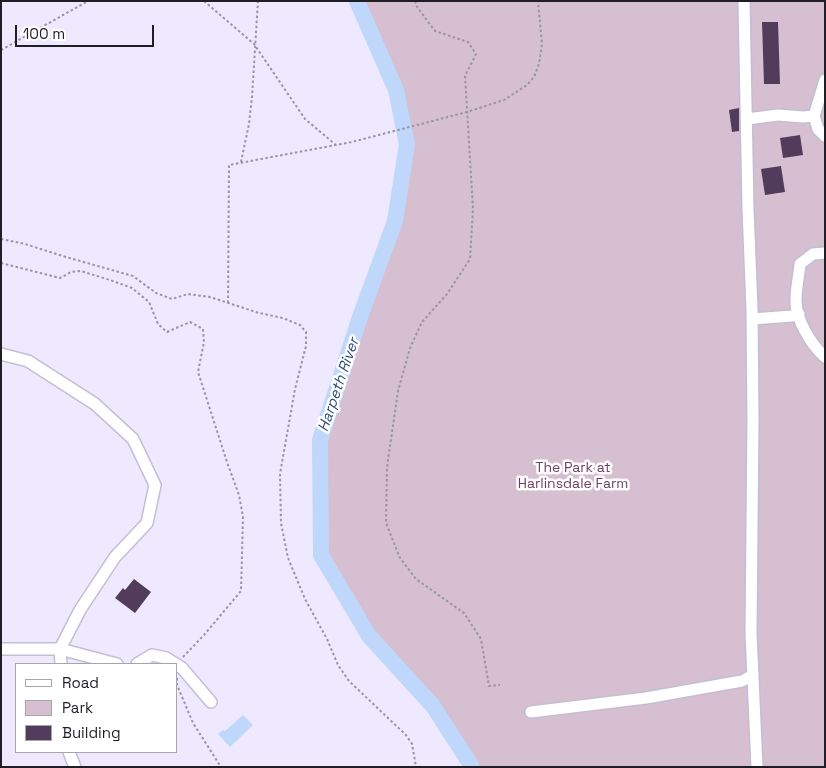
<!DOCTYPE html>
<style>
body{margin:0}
#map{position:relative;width:826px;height:768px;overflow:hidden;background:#eee9fe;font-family:"Space Grotesk",sans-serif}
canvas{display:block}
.frame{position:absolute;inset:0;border:2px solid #201e25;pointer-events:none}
.legend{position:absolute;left:15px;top:663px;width:162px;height:90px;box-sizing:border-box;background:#fff;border:1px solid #a6a5a8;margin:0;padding:6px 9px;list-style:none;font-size:15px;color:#201e25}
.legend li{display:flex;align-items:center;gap:10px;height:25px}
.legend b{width:25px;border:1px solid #a6a5a8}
.scale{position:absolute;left:15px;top:25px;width:139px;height:22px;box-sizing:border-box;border:2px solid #201e25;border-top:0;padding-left:6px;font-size:15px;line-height:18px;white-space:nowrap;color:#201e25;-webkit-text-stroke:4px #fff;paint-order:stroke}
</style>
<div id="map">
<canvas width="826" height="768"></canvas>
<div class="frame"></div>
<ul class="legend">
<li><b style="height:6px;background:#fff"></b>Road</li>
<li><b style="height:14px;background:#d5bfd1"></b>Park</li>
<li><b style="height:14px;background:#513d5b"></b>Building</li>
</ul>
<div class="scale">100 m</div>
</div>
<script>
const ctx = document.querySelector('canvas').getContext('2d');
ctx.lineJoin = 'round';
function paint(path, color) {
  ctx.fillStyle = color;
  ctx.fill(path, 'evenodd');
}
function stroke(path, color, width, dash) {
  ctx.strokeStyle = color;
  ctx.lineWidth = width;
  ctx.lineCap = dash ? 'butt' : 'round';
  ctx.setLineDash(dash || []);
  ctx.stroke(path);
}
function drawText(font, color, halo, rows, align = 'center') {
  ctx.font = font + ' "Space Grotesk",sans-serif';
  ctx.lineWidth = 5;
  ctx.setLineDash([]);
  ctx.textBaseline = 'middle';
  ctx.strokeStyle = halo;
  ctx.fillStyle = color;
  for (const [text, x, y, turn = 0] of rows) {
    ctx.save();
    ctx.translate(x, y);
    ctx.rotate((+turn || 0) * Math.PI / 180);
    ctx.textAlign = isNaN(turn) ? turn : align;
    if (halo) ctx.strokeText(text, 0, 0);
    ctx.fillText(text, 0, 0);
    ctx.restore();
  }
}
paint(new Path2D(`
 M357,1h468v766h-354v-2l-38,-59 -64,-70 -48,-81 -1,-115 40,-123 35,-96 12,-77 -11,-54z`), '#d5bfd1');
paint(new Path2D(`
 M243,715l10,10 -23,22 -12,-13 5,-4 2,1z`), '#bfd7fa');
stroke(new Path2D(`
 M357,1l39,89 11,54 -12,77 -35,96 -40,123 1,115 48,81 64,70 38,59v2`), '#bfd7fa', 16);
paint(new Path2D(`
 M762,22h16l2,62h-16z
 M739,108v23l-7,1 -3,-22z
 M800,135l3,20 -20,3 -3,-20z
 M781,166l4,26 -20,3 -4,-26z
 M134,579l17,13 -16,21 -20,-15 8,-10 2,2z`), '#513d5b');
const minor = new Path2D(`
 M744,1l4,208 4,100 1,111 -2,213 6,134
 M825,80l-11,36 4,13 7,7
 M747,119l31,-4 25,2 11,-1
 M825,253l-12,1 -13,10c-1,12 -4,24 -4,35 -1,19 15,46 29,58
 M752,319l40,-3 7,-2
 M1,354l27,7 67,43 38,35 22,46 -8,38 -32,34 -35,53 -20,39 1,15
 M1,649h59l57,15
 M137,664l15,-9 14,3 16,10 29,34
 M531,712l115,-14 96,-17 11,-6
 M69,752l6,15`);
stroke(minor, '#c3bed3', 14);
stroke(new Path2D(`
 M204,1l50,43 51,75 31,26
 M415,1l2,6 18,24 33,11 8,12 -11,22 8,133 -3,50 -23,35 -25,28 -12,26 -12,43 -11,76 -1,56 14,35 16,21 48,34 17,26 8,47 11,-1
 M1,50l87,-49
 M241,162l8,-38 3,-27 6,-96
 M1,239l24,5 41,13 67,19 23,17 16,6 16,-5 22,3 49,16 24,5 17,7 6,7v14l-11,43 -15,85 1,49 7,35 17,41 22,40 11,26 11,16 57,54 6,9 4,23
 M1,263l59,15 11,-6 10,-1 29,9 22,8 17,14 9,22 9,8 23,-10 13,7 1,13 -6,30 29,90 12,33 4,22 -2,74 -37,44 -22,23
 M228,303l1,-138 123,-23 115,-30 37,-12 23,-15 7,-8 5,-13 3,-20 -4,-43
 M177,678v7l16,38 28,44`), '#9894a3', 2, [2.5, 2.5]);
stroke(minor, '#fff', 11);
drawText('14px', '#6e3f67', '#fff', [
 ["The Park at",573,468],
 ["Harlinsdale Farm",573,484]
]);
drawText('italic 15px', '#2e4d7b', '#fff', [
 ["Harpeth River",339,385,-71]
]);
</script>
